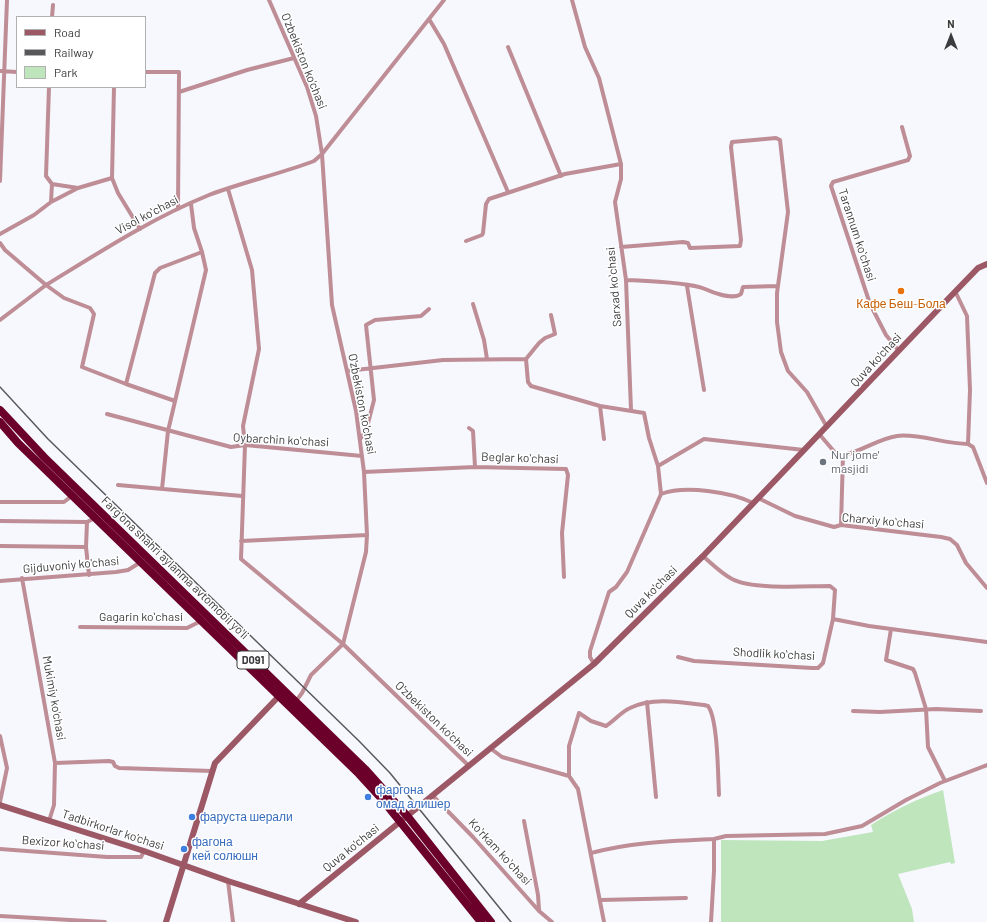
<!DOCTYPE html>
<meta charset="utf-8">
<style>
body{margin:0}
#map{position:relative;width:987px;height:922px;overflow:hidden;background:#f6f8fe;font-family:Barlow,sans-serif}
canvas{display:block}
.legend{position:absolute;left:16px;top:16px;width:130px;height:72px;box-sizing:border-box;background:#fff;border:1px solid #b1b1b2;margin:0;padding:5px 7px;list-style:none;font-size:12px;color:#3c3c3e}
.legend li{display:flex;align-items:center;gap:8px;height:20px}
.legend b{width:20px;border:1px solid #b1b1b2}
.north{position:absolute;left:931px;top:16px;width:40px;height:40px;-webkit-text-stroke:3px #fff;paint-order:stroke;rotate:0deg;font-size:11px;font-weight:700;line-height:16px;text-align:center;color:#3c3c3e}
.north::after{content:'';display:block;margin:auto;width:14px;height:18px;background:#3c3c3e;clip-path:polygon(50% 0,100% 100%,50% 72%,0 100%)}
</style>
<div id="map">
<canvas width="987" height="922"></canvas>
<ul class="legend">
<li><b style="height:5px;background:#9d5866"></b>Road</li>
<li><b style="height:5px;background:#58585b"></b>Railway</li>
<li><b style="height:11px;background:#bee5bc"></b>Park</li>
</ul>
<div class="north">N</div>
</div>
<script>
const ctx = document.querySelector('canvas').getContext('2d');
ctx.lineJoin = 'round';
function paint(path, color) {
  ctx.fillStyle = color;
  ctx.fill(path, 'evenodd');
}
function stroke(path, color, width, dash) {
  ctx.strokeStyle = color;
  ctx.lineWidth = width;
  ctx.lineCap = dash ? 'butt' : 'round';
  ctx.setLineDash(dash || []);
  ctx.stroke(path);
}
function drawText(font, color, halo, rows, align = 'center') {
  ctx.font = font + ' Barlow,sans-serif';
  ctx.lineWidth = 3;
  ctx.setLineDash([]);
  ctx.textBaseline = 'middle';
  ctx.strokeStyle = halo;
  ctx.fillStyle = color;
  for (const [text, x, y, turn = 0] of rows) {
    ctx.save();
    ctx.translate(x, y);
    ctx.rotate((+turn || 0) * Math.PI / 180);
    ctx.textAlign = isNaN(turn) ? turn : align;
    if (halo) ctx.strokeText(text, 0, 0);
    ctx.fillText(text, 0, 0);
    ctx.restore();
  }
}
paint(new Path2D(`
 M943,790l12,73 -4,1 -1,-2 -52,12 14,35 2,13h-193v-82l101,1 51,-9 -2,-7c23,-15 46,-26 72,-35z`), '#bee5bc');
stroke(new Path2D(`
 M269,0l38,87 9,29 6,38 10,151 24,106 8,61 3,63 -1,17 -23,92 126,122
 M572,0l13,47 14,31 22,86v15l-6,23 11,78 5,130
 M52,17l1,-12
 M429,19l15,25 64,148
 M508,47l53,129
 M0,71l17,1
 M145,72h34l-1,137
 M49,87l-3,89 6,8 26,4 34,-10 2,-91
 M179,92l68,-22 47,-12
 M112,178l6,15 22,36
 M0,181l7,-181
 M228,189l24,81 7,79 -16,77 2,19 -4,114 102,85 -32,31 -9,18 -6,8
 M51,202l27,-14
 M191,204l3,24 8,24
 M0,234l34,-19 17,-13 1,-18
 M466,241l16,-6 1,-2 3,-29 3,-5 76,-25 56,-10
 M0,243l5,7 41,35c52,-32 106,-67 163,-90 34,-13 71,-21 105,-34l8,-7 122,-154
 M621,247l62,-5 5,1 2,5 50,-2 1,-6 -10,-93 1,-5 44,-4 4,2 8,72 -11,81v29l4,30 7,19 19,21 20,35
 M626,280c20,1 61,2 79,9 9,4 28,11 36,5l2,-7 35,-1
 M687,286l17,104
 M473,304l11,36 3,19
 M0,320l46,-35 18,13 26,10 4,6 -12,53 44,17
 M899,351l-13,-16 -16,-31 -39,-118 2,-4 75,-22 2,-4 -8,-29
 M526,359l13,-16 6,-5 10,-4 -4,-19
 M347,371l96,-11 83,-1 2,23 3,4 69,20 44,7 5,25 9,28 3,28 -34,78 -11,15 -7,5 -19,59v6l4,7
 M600,406l4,33
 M107,414l124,33 14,-2 117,11
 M469,428l4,3 2,36
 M820,435l18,21c21,-2 38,-17 59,-20 20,-3 48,8 71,8l2,-54 -3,-74 -12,-25
 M360,439l6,-8 8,-31 -8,-75 9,-5 46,-4 8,-7
 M968,444l5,3 14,36
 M658,466l46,-27 100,11
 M364,472l111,-5 91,2 2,6 -6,58 2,44
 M118,485l124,11
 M162,489l6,-58 38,-161 -4,-18 -42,16 -5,5 -29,111 49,17
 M661,494c24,-9 70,-2 92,9
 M758,498l37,18 39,11 7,-2 100,12 9,2 7,6 9,18 21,25
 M0,502h64l9,-7
 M0,521l87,1
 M841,525l2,-70
 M241,541l126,-6
 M0,546l86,1
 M89,575l-3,-28 1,-25 8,-4
 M22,578l33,185 -1,42 -5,16
 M0,581l116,-9 12,-2 13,-8
 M833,619l36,7 118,16
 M80,627l107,1 14,-7
 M891,629l-5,31 27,9 2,4 11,36 2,38 17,34
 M678,657l16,4 118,7h6l5,-5 10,-44 2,-29 -5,-4c-25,0 -77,4 -98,-7 -11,-6 -20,-15 -29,-23
 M647,702l9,95
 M853,711l27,1 56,-3 45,2
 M0,736l7,32 -7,34
 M490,748l12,9 67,19 9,13 26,133
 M55,763l54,-2 4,1 2,4 4,2 93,3
 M569,776v-30l10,-33 12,8 15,5c8,-5 15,-14 24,-18 22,-11 50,-6 74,-3l4,1c10,13 10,71 11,89
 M433,796l40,41 66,74 13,11
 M524,821l14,74 1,15
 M0,849l107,8h34l3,-6
 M591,853c40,-11 81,-12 123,-14
 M228,881l5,41
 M600,900l86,-2
 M0,916l105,6
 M711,922l3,-51v-32l12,-3 99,-2 37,-8 44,-26 34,-17 47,-18`), '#be8d95', 4);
stroke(new Path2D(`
 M0,805l144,46 84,30 128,41
 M299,904l295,-240 109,-108 246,-258 29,-30 9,-4
 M166,922l49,-159 66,-69`), '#9d5866', 6);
stroke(new Path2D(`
 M0,410l44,47 321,312 43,48 83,105
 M0,422l18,21 341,331 22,24 100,124`), '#6b012b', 8);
stroke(new Path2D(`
 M0,387l48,52 311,302 31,32 121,149`), '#58585b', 1.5);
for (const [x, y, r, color] of [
 [901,291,4,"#e8710a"],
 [823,462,4,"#6b7280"],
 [368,797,4,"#3f7fe0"],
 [192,817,4,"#3f7fe0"],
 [184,849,4,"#3f7fe0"]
]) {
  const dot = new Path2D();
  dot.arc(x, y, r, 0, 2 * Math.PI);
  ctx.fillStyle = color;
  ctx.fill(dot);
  stroke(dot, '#fff', 1.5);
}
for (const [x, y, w] of [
 [253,660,32]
]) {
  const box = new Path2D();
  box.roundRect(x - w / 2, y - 9, w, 18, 3);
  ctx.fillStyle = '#fff';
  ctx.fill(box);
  stroke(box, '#3c3c3e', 1);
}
drawText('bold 11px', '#3c3c3e', null, [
 ["D091",253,660]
]);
drawText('12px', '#3c3c3e', '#fff', [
 ["O'zbekiston ko'chasi",304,61,68],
 ["Visol koʻchasi",147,215,-28],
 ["Tarannum koʻchasi",857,235,72],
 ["Sarxad koʻchasi",614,287,-95],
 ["Quva ko'chasi",876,360,-47],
 ["O'zbekiston ko'chasi",362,404,79],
 ["Oybarchin koʻchasi",281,440,3],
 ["Beglar koʻchasi",520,458,2],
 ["Charxiy koʻchasi",883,521,5],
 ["Gijduvoniy ko'chasi",71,565,-5],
 ["Fargʻona shahri aylanma avtomobil yoʻli",175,568,44],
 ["Quva ko'chasi",651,592,-45],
 ["Gagarin koʻchasi",141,617],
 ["Shodlik koʻchasi",774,654,3],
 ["Mukimiy ko'chasi",54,698,80],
 ["O'zbekiston ko'chasi",434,719,44],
 ["Tadbirkorlar ko'chasi",113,830,18],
 ["Bexizor koʻchasi",63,843,4],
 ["Quva ko'chasi",351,848,-39],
 ["Koʻrkam koʻchasi",500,852,47]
]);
drawText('12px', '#c56008', '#fff', [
 ["Кафе Беш-Бола",901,304]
]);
drawText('12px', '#5b616d', '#fff', [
 ["Nur jome'",831,455],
 ["masjidi",831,469]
], 'left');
drawText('12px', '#366cbe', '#fff', [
 ["фаргона",376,790],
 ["омад алишер",376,804],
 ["фаруста шерали",200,817],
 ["фагона",192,842],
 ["кей солюшн",192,856]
], 'left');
</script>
